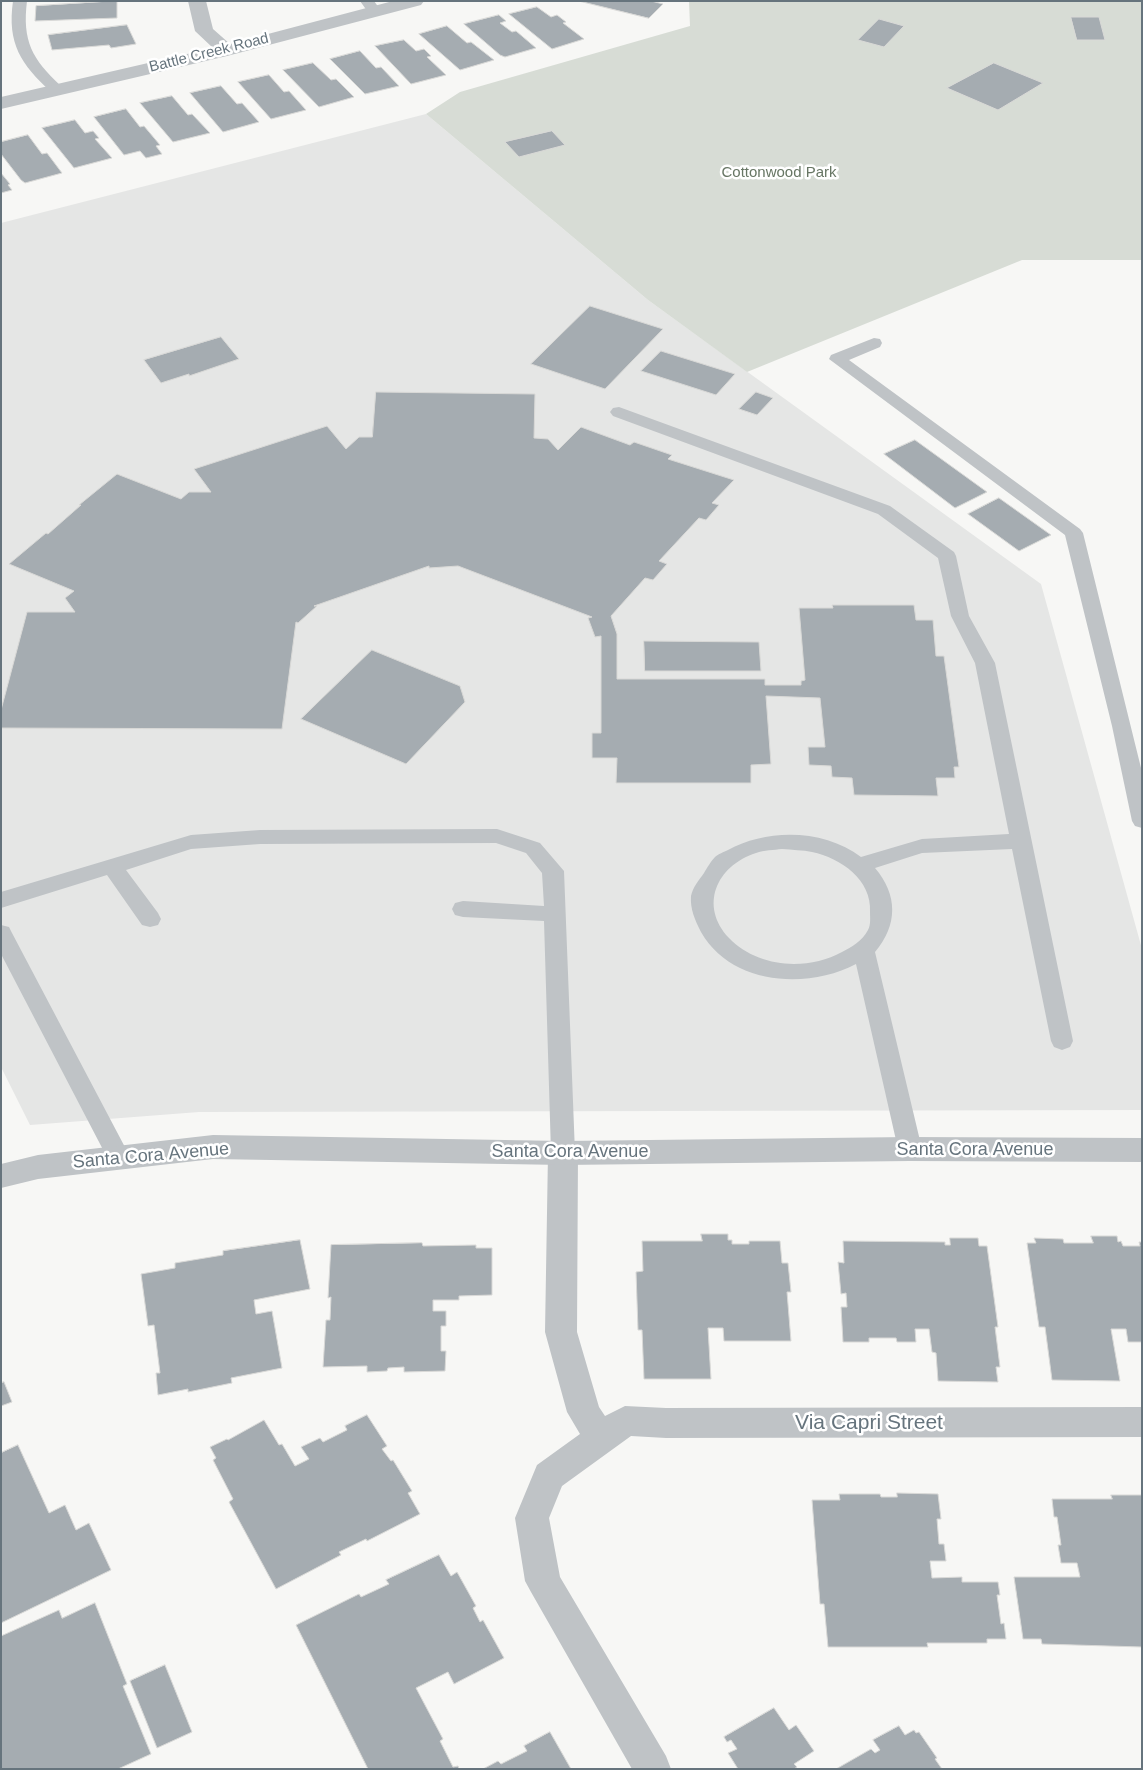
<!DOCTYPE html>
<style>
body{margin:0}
#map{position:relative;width:1143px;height:1770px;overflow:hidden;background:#f7f7f5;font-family:Arial,sans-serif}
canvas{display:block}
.frame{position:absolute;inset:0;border:2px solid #66747d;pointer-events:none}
</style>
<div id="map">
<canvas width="1143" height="1770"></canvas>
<div class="frame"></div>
</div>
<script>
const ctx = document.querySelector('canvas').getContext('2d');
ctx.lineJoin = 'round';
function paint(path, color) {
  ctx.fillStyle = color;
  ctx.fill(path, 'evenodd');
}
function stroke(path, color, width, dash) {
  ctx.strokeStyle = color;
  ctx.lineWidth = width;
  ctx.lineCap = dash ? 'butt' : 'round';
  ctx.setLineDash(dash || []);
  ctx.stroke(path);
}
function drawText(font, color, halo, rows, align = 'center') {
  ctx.font = font + ' Arial,sans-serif';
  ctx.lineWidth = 5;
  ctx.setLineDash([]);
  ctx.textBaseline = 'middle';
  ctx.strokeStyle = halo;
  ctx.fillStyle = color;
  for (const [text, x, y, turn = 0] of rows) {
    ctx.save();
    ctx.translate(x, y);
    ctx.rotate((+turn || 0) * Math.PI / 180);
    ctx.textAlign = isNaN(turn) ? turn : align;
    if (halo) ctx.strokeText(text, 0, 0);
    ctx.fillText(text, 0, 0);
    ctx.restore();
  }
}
paint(new Path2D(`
 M426,114l222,186 393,284 101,365v161l-943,2 -169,13 -29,-58v-844z`), '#e5e6e5');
paint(new Path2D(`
 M689,1h453v259h-120l-275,112 -99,-72 -222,-186 34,-22 230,-66z`), '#d7dcd5');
const building = new Path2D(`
 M117,1v17l-82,3 1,-15z
 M579,1h72l12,3 -14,14z
 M537,7l14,10 6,-2 9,7 -3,1 21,16 -32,10 -43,-35z
 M499,15l7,6 -6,2 12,9 4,-1 20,17 -31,9 -5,-2 -36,-31z
 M1071,17h28l6,23h-28z
 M879,19l25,7 -20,21 -26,-7z
 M127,25l9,19 -25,4 -2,-3 -57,5 -4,-15z
 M447,26l20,17 4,-1 23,18 -34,10 -41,-36z
 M404,40l12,11 8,-2 7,7 -4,1 19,18 -35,9 -36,-38z
 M360,51l16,17 5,-1 18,19 -34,8 -35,-35z
 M313,63l18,17 5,-1 18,18 -35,10 -36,-37z
 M994,63l49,20 -45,27 -51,-22z
 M269,75l15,17 5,-1 17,19 -35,9 -33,-37z
 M221,86l16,18 5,-1 17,19 -36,10 -33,-39z
 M172,96l16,19 4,-1 18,19 -37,9 -33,-39z
 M126,109l14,18 4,-1 16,19 -4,1 6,8 -16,4 -6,-7 -16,4 -30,-38z
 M75,120l10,13 8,-2 6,7 -4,1 17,19 -38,10 -32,-40z
 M552,131l13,14 -46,12 -14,-15z
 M28,135l14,19 5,-1 15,20 -37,10 -4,-3 -20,-26v-12z
 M1,173l9,11 -2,1 4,5 -11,3z
 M590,306l73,23 -58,60 -74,-25z
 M221,337l18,22 -50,17v-2l-28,9 -17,-23z
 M661,351l74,23 -19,21 -75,-24z
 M376,392l159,2 -1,44 14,1 10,11 23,-23 49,18 4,-3 38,13 -4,4 66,21 -22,23 7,2 -13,15 -7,-2 -40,43 8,3 -14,16 -8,-2 -34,38 6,18v45h148v6h36v-4l4,-1 -6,-72h34l-1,-3h82l2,15h17l3,36h8l15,111h-5l1,11h-19l2,18 -84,-1 -2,-17 -20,-1 -1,-11 -22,-1 -1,-18h17l-5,-49 -54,-2 5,68 -20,1v18h-135l1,-25h-25v-25h9v-97l-6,1 -7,-19 4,-1 -134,-51 -29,2v-2l-115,40h3l-19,17 -2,-1 -14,107 -281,-1v-18l26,-98h48l-10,-14 9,-7 -65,-27 37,-31 2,1 33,-29h-2l38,-31 64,25 8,-7h22l-17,-23 133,-43 19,23 13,-12h13z
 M756,392l17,6 -16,17 -18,-6z
 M915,440l72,52 -32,16 -71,-54z
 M999,498l52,37 -32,16 -51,-37z
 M644,641l115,1 2,29h-116z
 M372,650l88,36 5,16 -59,62 -105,-45z
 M701,1234h27v6h4v4h17v-3h31l2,22h6l3,29h-4l4,49h-67l-1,-13h-15l3,51h-67l-2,-49h-4l-2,-58 7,-1 -1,-30h60z
 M1091,1236h26l1,6 3,-1 2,5h17l-1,-4h3v100h-14l-2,-13h-15l9,52 -68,-1 -7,-53h-6l-12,-84h9l-2,-5 29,1 1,4h29z
 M950,1238h28l1,8h8l11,81h-3l5,40h-4l2,15 -60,-1 -2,-28 -4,-1 -3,-23h-14l1,13h-19l-1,-4h-27v4h-26l-2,-35h6l-1,-14 -5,1 -3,-32 6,1 -1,-22 102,1v3h5z
 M300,1240l10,49 -56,11 2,14 16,-3 10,57 -51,10 1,5 -44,9v-3l-30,6 -2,-22h4l-6,-48 -6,1 -7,-52 34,-6v-5l48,-8v-4z
 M422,1243l1,3 53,-1v3h16v47l-33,1v4h-26v11h13v15h-5v25h5l-1,20 -41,1v-5l-16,1 -1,3 -20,1v-6l-44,1 3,-47h4l1,-23 -3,1 3,-53z
 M4,1382l8,20 -11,4v-23z
 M367,1415l20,31 -5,3 9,12 2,-1 19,31 -4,2 12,21 -53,27 -1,-2 -27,13 2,3 -65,34 -47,-87 4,-3 -20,-39 3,-2 -6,-11 17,-8 1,1 36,-20 15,25 3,-1 13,22 14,-7 -8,-12 19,-9 3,4 24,-12 -2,-4z
 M18,1445l31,68 16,-8 11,25 13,-7 22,47 -110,53v-170z
 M897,1493l41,1 3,25h-4l2,25h5l2,17h-16l2,17 30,-1v5h36l2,13h-3l4,29 3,-1 2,16h-19v4h-60l1,4h-100l-4,-43h-4l-8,-104h28l-1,-6h41l1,3h16z
 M1111,1495h31v152l-100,-3 -1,-5h-18l-9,-62h66l-3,-14h-16l-3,-18h3l-4,-28h-3l-2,-18h60z
 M439,1555l12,21 6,-4 19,34 -3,2 7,14 3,-2 21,38 -50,26 -6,-12 -32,16 27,51 -3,2 13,26 5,-1 1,3h-91l-72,-144 63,-31 2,3 28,-13 -3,-4z
 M95,1603l32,81 -4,2 28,68 -33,15h-117v-133l58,-26 3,8z
 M165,1665l27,67 -35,16 -27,-67z
 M774,1708l15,22 7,-5 18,26 -20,13 3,3 -3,2h-56l-10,-16 9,-4 -6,-9 -4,2 -3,-5z
 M899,1726l6,9 9,-5 2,3 3,-1 18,26 -2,1 7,10h-106l35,-20 4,4 5,-3 -7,-10z
 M550,1732l21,37h-88l15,-8 3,3 26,-13 -3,-5z`);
paint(building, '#a5acb1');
stroke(building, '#d9d9d7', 1);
paint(new Path2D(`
 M13,1h14c-5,40 5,58 34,85l2,3 -2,3h-10c-30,-28 -44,-48 -38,-91z
 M360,1h14l8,11 -7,4 -5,-1z
 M874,338l6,1 2,4 -2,4 -31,13 231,169 3,4 59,239v56l-7,-2 -3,-5 -20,-95 -47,-191 -236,-176 2,-4z
 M619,407l271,99 64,46 2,4 13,60 26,47 78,378 -3,6 -8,3 -8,-3 -3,-6 -39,-192 -90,4 -47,15c23,27 23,57 0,84l47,197 -4,7 -8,2 -8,-2 -4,-7 -42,-185c-49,26 -125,21 -155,-32 -6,-12 -11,-23 -10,-36 2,-9 8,-16 13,-23 3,-5 7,-12 11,-16 3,-3 9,-5 13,-7 39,-22 97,-21 133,7l61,-18 87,-5 -34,-171 -24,-47 -13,-58 -60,-44 -265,-98 -3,-4 3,-4zM782,849c10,1 21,1 30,3 29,6 60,28 58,60 0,5 1,13 -2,18 -6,11 -16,17 -26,22 -35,19 -84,16 -113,-14 -30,-32 -13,-72 27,-85 8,-3 18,-3 26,-4z
 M497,829l43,14 24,28 11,282 -4,7 -8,2 -8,-2 -4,-7 -7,-232 -81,-4 -8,-2 -3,-6 3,-6 8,-2 81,5 -2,-33 -16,-20 -30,-10 -236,1 -69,5 -65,21 32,43 3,6 -3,6 -8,2 -8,-2 -35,-50 -106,33v-16l190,-57 69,-5z
 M1,925l8,2 3,6 115,218 4,7 -4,7 -8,2 -8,-2 -110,-211z`), '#bfc3c6');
paint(new Path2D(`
 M188,1h18l7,28 17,15 163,-43h31l-3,4 -194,51 -226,53v-12l212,-49 -18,-17z
 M563,1141l11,3 4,9 -1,179 22,75 6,9 20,-10 41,2 476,-1v30l-476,1 -35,-2 -69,50 -13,32 11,59 106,179 5,13h-39l-101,-177 -6,-11 -10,-63 22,-53 43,-31 -13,-22 -22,-80 3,-179 4,-9z`), '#bfc3c6');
paint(new Path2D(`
 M213,1135l350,6 347,-4 232,1v24l-232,-1 -347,4 -350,-6 -175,20 -37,9v-24l37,-9z`), '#bfc3c6');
drawText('15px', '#66747d', '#fff', [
 ["Battle Creek Road",209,53,-14]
]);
drawText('15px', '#677664', '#fff', [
 ["Cottonwood Park",779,173]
]);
drawText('18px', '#66747d', '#fff', [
 ["Santa Cora Avenue",975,1150],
 ["Santa Cora Avenue",570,1152],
 ["Santa Cora Avenue",151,1156,-5]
]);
drawText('21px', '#66747d', '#fff', [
 ["Via Capri Street",869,1423]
]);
</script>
